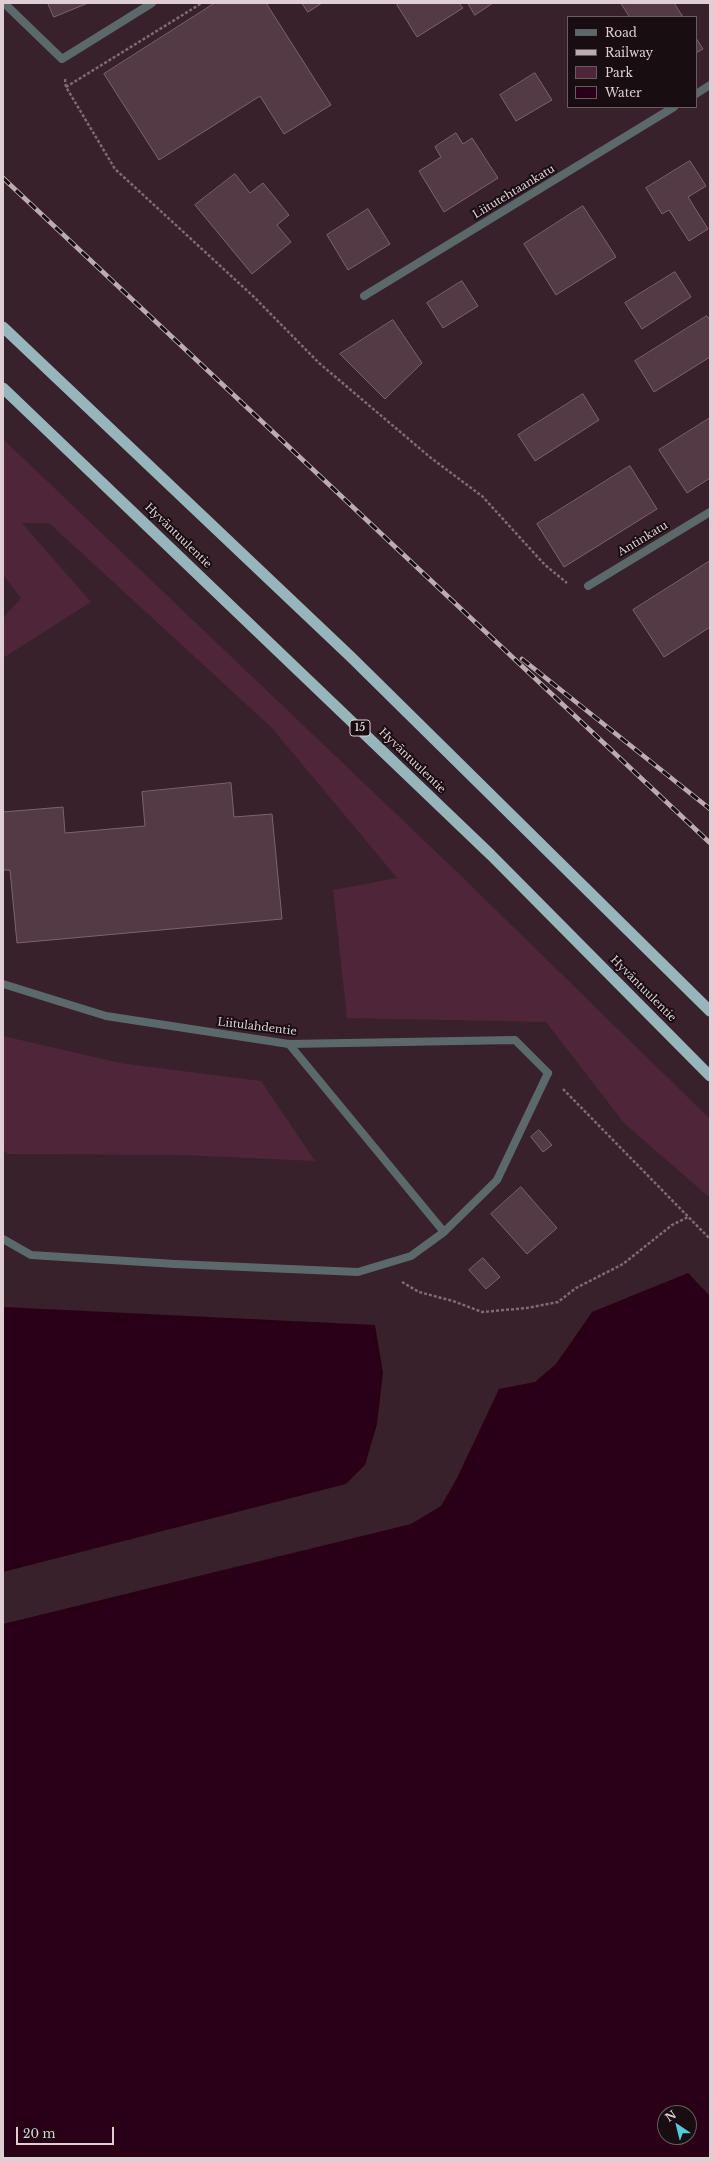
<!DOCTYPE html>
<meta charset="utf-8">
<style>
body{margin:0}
#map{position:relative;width:713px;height:2161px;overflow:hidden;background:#38212b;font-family:"Libre Baskerville",serif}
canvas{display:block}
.frame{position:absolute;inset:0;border:4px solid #dfcfd5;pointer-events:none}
.legend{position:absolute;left:567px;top:16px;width:130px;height:92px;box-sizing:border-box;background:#180e12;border:1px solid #685b60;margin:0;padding:5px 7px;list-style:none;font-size:12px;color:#dfcfd5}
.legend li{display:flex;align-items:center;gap:8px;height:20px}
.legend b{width:20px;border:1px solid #685b60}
.north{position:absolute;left:657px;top:2105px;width:40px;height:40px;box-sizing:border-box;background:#180e12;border:1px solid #685b60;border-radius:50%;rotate:325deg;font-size:11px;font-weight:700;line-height:16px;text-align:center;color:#dfcfd5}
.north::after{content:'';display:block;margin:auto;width:14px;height:18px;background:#53cbda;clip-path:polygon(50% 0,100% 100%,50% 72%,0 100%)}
.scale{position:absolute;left:16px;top:2127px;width:98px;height:18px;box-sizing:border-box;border:2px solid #dfcfd5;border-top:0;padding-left:5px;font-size:12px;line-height:14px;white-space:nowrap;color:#dfcfd5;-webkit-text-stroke:3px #180e12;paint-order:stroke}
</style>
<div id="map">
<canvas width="713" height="2161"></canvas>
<div class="frame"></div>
<ul class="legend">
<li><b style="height:5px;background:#5b696b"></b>Road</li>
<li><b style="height:5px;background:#bdabb2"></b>Railway</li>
<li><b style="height:11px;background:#4e2539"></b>Park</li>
<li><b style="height:11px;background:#2a0017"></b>Water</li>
</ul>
<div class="north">N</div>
<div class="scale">20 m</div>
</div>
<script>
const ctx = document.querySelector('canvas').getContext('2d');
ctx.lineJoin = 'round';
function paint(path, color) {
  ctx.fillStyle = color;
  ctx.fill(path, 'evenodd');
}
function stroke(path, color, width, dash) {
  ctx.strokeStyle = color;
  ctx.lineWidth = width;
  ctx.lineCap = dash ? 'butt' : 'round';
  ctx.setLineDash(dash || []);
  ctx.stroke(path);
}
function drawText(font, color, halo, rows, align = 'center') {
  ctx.font = font + ' "Libre Baskerville",serif';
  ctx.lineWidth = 4;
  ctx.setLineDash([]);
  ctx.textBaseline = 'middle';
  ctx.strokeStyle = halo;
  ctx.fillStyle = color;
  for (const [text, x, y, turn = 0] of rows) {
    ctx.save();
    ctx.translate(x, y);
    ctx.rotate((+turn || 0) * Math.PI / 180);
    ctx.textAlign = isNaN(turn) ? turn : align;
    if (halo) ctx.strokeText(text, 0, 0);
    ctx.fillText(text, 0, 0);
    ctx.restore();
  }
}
paint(new Path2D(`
 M3,439l452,431 255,249v79l-86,-75 -78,-101 -199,-4 -14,-128 64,-12 -126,-151 -222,-204h-27l69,79 -88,56v-40l18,-20 -18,-23z
 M3,1036l117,27 141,18 54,80 -134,-6 -173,-1 -5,-4z`), '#4e2539');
paint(new Path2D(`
 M688,1273l22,23v862h-707v-534l408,-100 30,-18 16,-28 42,-89 36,-7 21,-18 36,-52zM665,2113h24v24h-24z
 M3,1307l372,18 8,48 -6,51 -12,41 -19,19 -343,88z`), '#2a0017');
const building = new Path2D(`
 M48,3h40l-34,14z
 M215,3h51l65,102 -47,29 -24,-38 -101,64 -55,-86z
 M302,3h20l-14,9z
 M400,3h59l4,5 -46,29 -20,-32z
 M468,3h25l-18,12z
 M621,3h53l9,14h-53z
 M696,38l7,11 -7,4z
 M535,73l17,27 -36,21 -16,-26z
 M456,133l7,11 9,-6 26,40 -54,34 -25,-41 22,-14 -6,-10z
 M690,161l16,25 -18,11 20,32 -19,12 -20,-31 -7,4 -16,-26z
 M235,174l15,19 13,-10 26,32 -12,10 14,17 -39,32 -57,-69z
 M583,206l33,51 -60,38 -32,-51z
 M368,209l22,35 -42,26 -21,-35z
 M675,272l16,25 -49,32 -17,-26z
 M462,281l16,25 -35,22 -16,-25z
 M707,316l3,4v37l-56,35 -19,-31z
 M393,320l29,43 -37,36 -45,-45z
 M583,394l16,26 -64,41 -17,-26z
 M710,418v60l-23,15 -28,-43z
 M630,466l27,43 -93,58 -27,-43z
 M710,561v66l-46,30 -31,-47z
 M231,783l3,34 38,-3 10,105 -265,24 -7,-73h-7v-58l60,-5 2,26 80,-7 -3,-34z
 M539,1130l13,15 -9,7 -12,-15z
 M521,1187l36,41 -30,26 -36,-40z
 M483,1258l17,19 -14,12 -17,-19z`);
paint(building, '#533a45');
stroke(building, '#7e626e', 1);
stroke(new Path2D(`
 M65,79l1,8 49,82 139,128 65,66 112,95 51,38 63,69 22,18
 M66,87l136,-84
 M563,1089l147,150
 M402,1282l17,10 34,9 29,11 45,-4 31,-6 18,-14 47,-24 49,-39 16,-8`), '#7f6b73', 2.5, [3, 2]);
stroke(new Path2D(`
 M289,1044l155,188
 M3,1239l28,16 144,9 183,8 53,-16 33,-24 53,-52 51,-107`), '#5b696b', 8);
stroke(new Path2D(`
 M4,3l58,56 90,-56
 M696,94l14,-9
 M364,296l310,-189
 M588,586l122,-74
 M3,984l103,32 183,28 226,-4 33,33`), '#5b696b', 8);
stroke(new Path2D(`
 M3,327l348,330 359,354
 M3,388l488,467 219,221`), '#96b6bb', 11);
const rail = new Path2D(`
 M3,178l707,665
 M522,659l188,150`);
stroke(rail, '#bdabb2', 4.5);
stroke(rail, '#180e12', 3, [9]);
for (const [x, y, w] of [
 [360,728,20]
]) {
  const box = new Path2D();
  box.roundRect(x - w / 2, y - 8, w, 16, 3);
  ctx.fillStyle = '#180e12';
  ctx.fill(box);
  stroke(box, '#dfcfd5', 1);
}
drawText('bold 10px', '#dfcfd5', null, [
 ["15",360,728]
]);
drawText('11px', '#dfcfd5', '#180e12', [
 ["Liitutehtaankatu",514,192,-31],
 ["Hyväntuulentie",178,536,44],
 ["Antinkatu",643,539,-31],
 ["Hyväntuulentie",412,761,44],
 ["Hyväntuulentie",643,989,45],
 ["Liitulahdentie",257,1027,7]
]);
</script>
